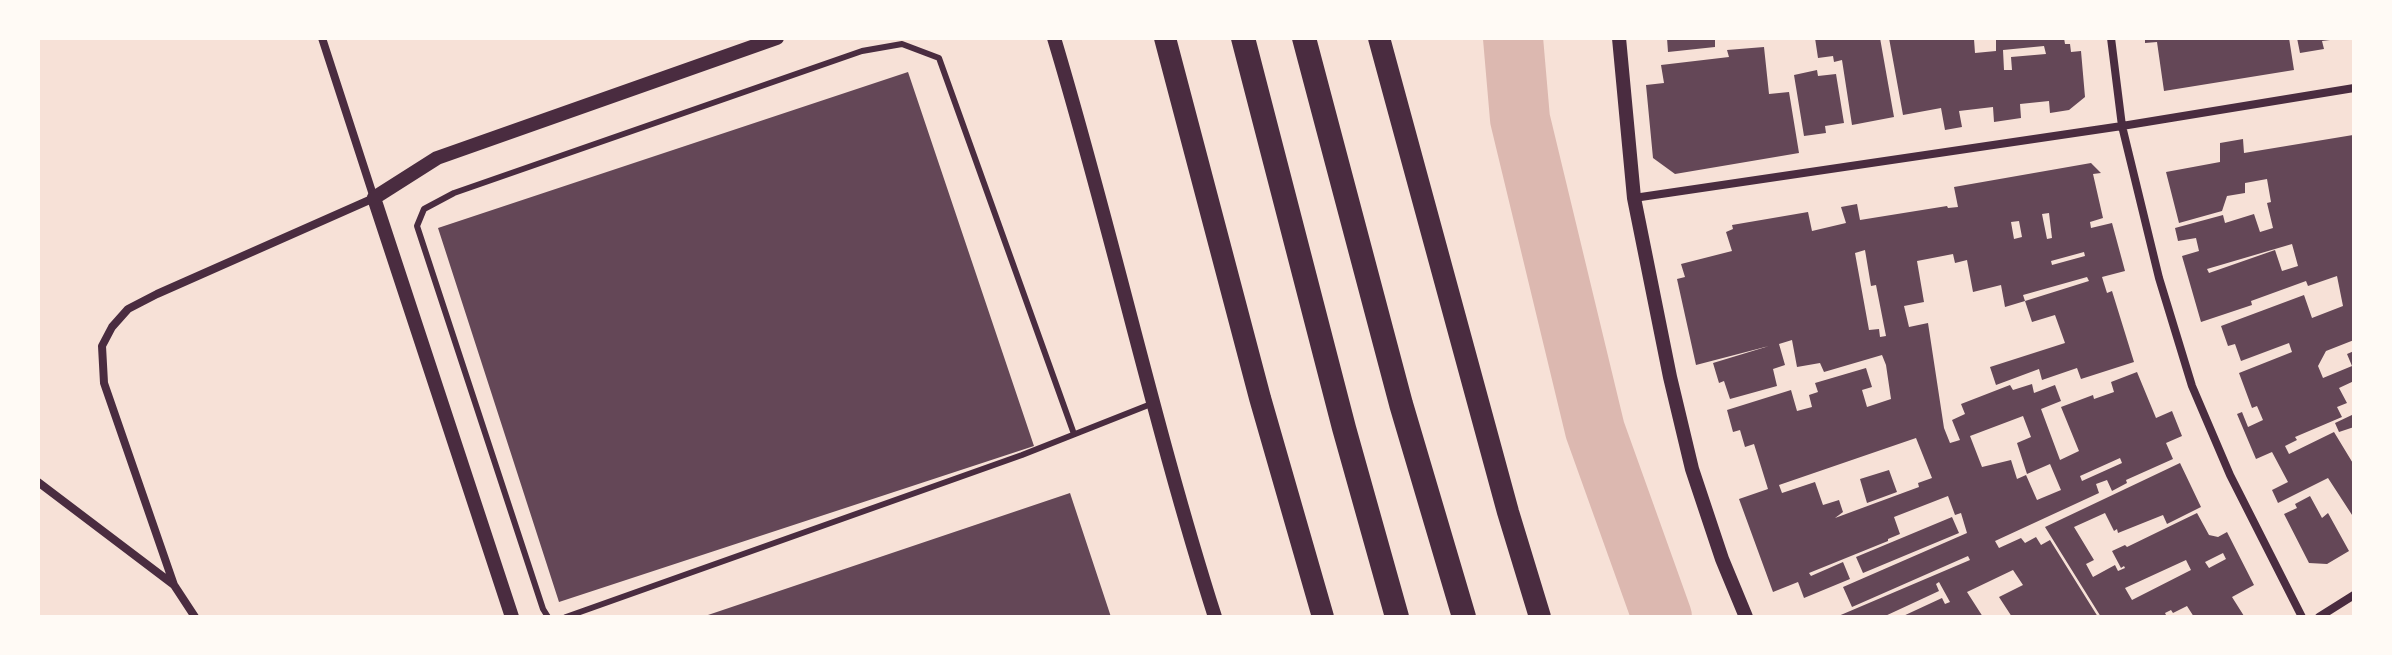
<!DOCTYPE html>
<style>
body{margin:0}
#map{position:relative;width:2392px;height:655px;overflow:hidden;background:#f7e1d7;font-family:Raleway,sans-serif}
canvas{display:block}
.frame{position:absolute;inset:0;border:40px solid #fffaf5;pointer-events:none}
</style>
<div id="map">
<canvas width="2392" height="655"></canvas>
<div class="frame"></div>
</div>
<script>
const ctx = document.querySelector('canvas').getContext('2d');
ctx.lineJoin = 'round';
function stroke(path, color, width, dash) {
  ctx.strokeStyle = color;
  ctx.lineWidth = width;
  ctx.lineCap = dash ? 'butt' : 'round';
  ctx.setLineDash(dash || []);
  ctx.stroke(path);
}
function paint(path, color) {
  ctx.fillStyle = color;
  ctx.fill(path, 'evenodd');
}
stroke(new Path2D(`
 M1513,38l7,81 75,311 67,187`), '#dcb8b0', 60);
paint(new Path2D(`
 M1667,38h48v9l-47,5z
 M1815,38h65l14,79 -42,8 -10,-65 -8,2 -1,-6 -15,2z
 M1889,38l85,1 1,14 21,-2v-13h68l1,6h5l1,8 10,-1 4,46 -16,13 -19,3 -1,-12 -29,3 1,14 -27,4 -1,-15 -34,4 3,16 -17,3 -4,-22 -38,7zM2044,46l2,8 -35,3 1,13h-8l-1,-20z
 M2145,38h144l5,32 -130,21 -7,-49 -12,1z
 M2297,38h33v2l-8,1 2,8 -24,4z
 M1764,47l5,47 20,-2 10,61 -124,21 -22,-16 -7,-73 18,-2 -3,-18 68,-8 -2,-7z
 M1817,70l1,6 18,-2 8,49 -19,3 1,7 -22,3 -10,-61z
 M908,72l126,374 -475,156 -121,-374z
 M2353,135l1,205 -28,11 -8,15 5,12 29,-12 -5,-12 7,-3v30l-15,7 8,15 -10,4 5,10 -47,20 2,3 -12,6 4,8 45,-22 20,33v53l-26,-40 -50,25 -6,-13 16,-8 -16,-30 -16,7 -19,-45 5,-2 6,15 15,-7 -6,-14 -5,2 -13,-35 53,-21 -3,-9 -48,18 -6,-17 -7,2 -7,-20 83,-31 8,23 31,-12 -6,-30 -29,10 -2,-5 -55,20 1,4 -51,17 -19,-66 17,-5 -3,-13 -18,3 -3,-13 48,-13 2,8 29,-9 6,18 13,-4 -6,-25 4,-1 -4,-23 -22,4v10l-18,3 -5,15 -43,12 -13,-51 54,-10v-19l23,-4 1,14zM2292,244l6,22 -16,5 -7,-21 -66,23 -2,-4z
 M2091,163l10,10 -8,1 10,44 -13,4 1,6 21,-5 13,48 -23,6 5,16 5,-2 22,71 -53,17 -4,-11 -35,12 -3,-11 -43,16 -6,-18 75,-24 -10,-28 -23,7 -7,-21 64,-20 -2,-4 -64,18 2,6 -20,6 -4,-22 -28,7 -6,-32 -12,3 -2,-9 -36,7 7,41 -20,4 5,21 19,-4 16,105 6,15 10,-3 -8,-20 13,-6 -4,-10 49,-19 3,5 19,-6 2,9 21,-8 6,16 -20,8 19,51 19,-9 -18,-44 32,-12 1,4 20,-7 -3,-10 26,-10 19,46 16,-7 10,25 -16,7 7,16 -47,21 1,3 -15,8 -5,-11 -11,4 3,9 -104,48 4,7 22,-10 4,5 11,-6 5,8 9,-5 48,77h-86l-13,-20 24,-12 -10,-15 -46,22 16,25h-82l41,-19 3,6 5,-2 -11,-20 -3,2 3,7 -56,26h-47l134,-57 -2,-4 -116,51 -9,-20 124,-54 -6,-20 -6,2 -7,-19 -54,21 6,17 -12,5v2l-79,32 2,3 32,-14 7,17 -46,19 -6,-16 -25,10 -34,-93 29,-10 -14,-45 -9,3 -5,-17 -7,2 -6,-22 64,-20 6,21 15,-4 -3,-12 9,-3 -3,-9 51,-15 6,19 -10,3 5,17 24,-8 -5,-34 -4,-10 -58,17 -4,-9 -23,4 -5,-27 -13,4 6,21 -12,4 4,17 -47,13 -6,-18 -5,2 -6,-20 56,-17 -73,19 -19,-86 8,-2 -4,-13 51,-13 -6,-19 7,-3 -1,-4 76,-13 4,19 34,-8 -5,-16 16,-3 3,16 87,-14 1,2 10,-1 -4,-20zM2049,213l3,25 -5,1 -5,-25zM2019,221l3,16 -8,2 -3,-17zM1865,250l6,36 5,-1 10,51 -6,1 -1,-8 -10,1 -14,-77zM2084,252l1,4 -33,9 -1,-4zM2023,416l8,21 -14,6 10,31 23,-10 11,26 -24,10 -11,-25 -9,4 -6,-19 -29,7 -12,-31zM1916,438l16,40 -14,5 1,4 -84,31 8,-6 -4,-12 -16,5 -8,-23 -33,11 -3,-8zM2120,458l2,5 -40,18 -2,-5z
 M2354,414v13l-15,5 -4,-9z
 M2180,463l21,44 -34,17 -4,-9 -45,18 -1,-4 -3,2 -9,-18 -31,14 20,33 -8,4 7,13 22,-12 3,6 7,-3 -1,-2 -3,2 -9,-17 13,-6 2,2 70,-34 12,22 9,2 9,-5 27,53 -22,12 12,19 -50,1 -7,-11 -14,7 -2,-3 -6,3 2,4h-66l-56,-90zM2223,553l3,6 -17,9 -4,-6zM2186,560l5,10 -59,30 -7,-12z
 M1889,470l8,22 -30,11 -7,-24z
 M1070,493l41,124h-405l-1,-1z
 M2310,496l12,22 6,-5 21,38 -22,13 -18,-1 -25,-49 13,-6 -2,-4z
 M1952,517l7,16 -96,40 -7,-16z`), '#644757');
stroke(new Path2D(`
 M548,617l-5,-8 -126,-383 7,-17 30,-16 408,-142 40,-7 37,14 135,376
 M566,617l456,-162 129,-51`), '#4a2c40', 6);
stroke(new Path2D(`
 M2111,38l11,88 37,152 33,108 38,89 72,142
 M1634,198l488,-72 232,-38
 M38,482l136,103 21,32
 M174,585l-70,-202 -2,-37 10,-19 16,-18 29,-15 217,-96 -52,-160
 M2319,617l35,-22`), '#4a2c40', 8);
stroke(new Path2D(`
 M1054,38c58,192 100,388 161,579
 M1619,38l15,160 36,179 22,92 30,90 24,58
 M512,617l-138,-419 63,-40 340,-120`), '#4a2c40', 14);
stroke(new Path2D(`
 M1165,38l95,360 63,219
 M1379,38l129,474 32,105`), '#4a2c40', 22);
stroke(new Path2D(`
 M1243,38l101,390 53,189
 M1304,38l97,366 63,213`), '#4a2c40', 24);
</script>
